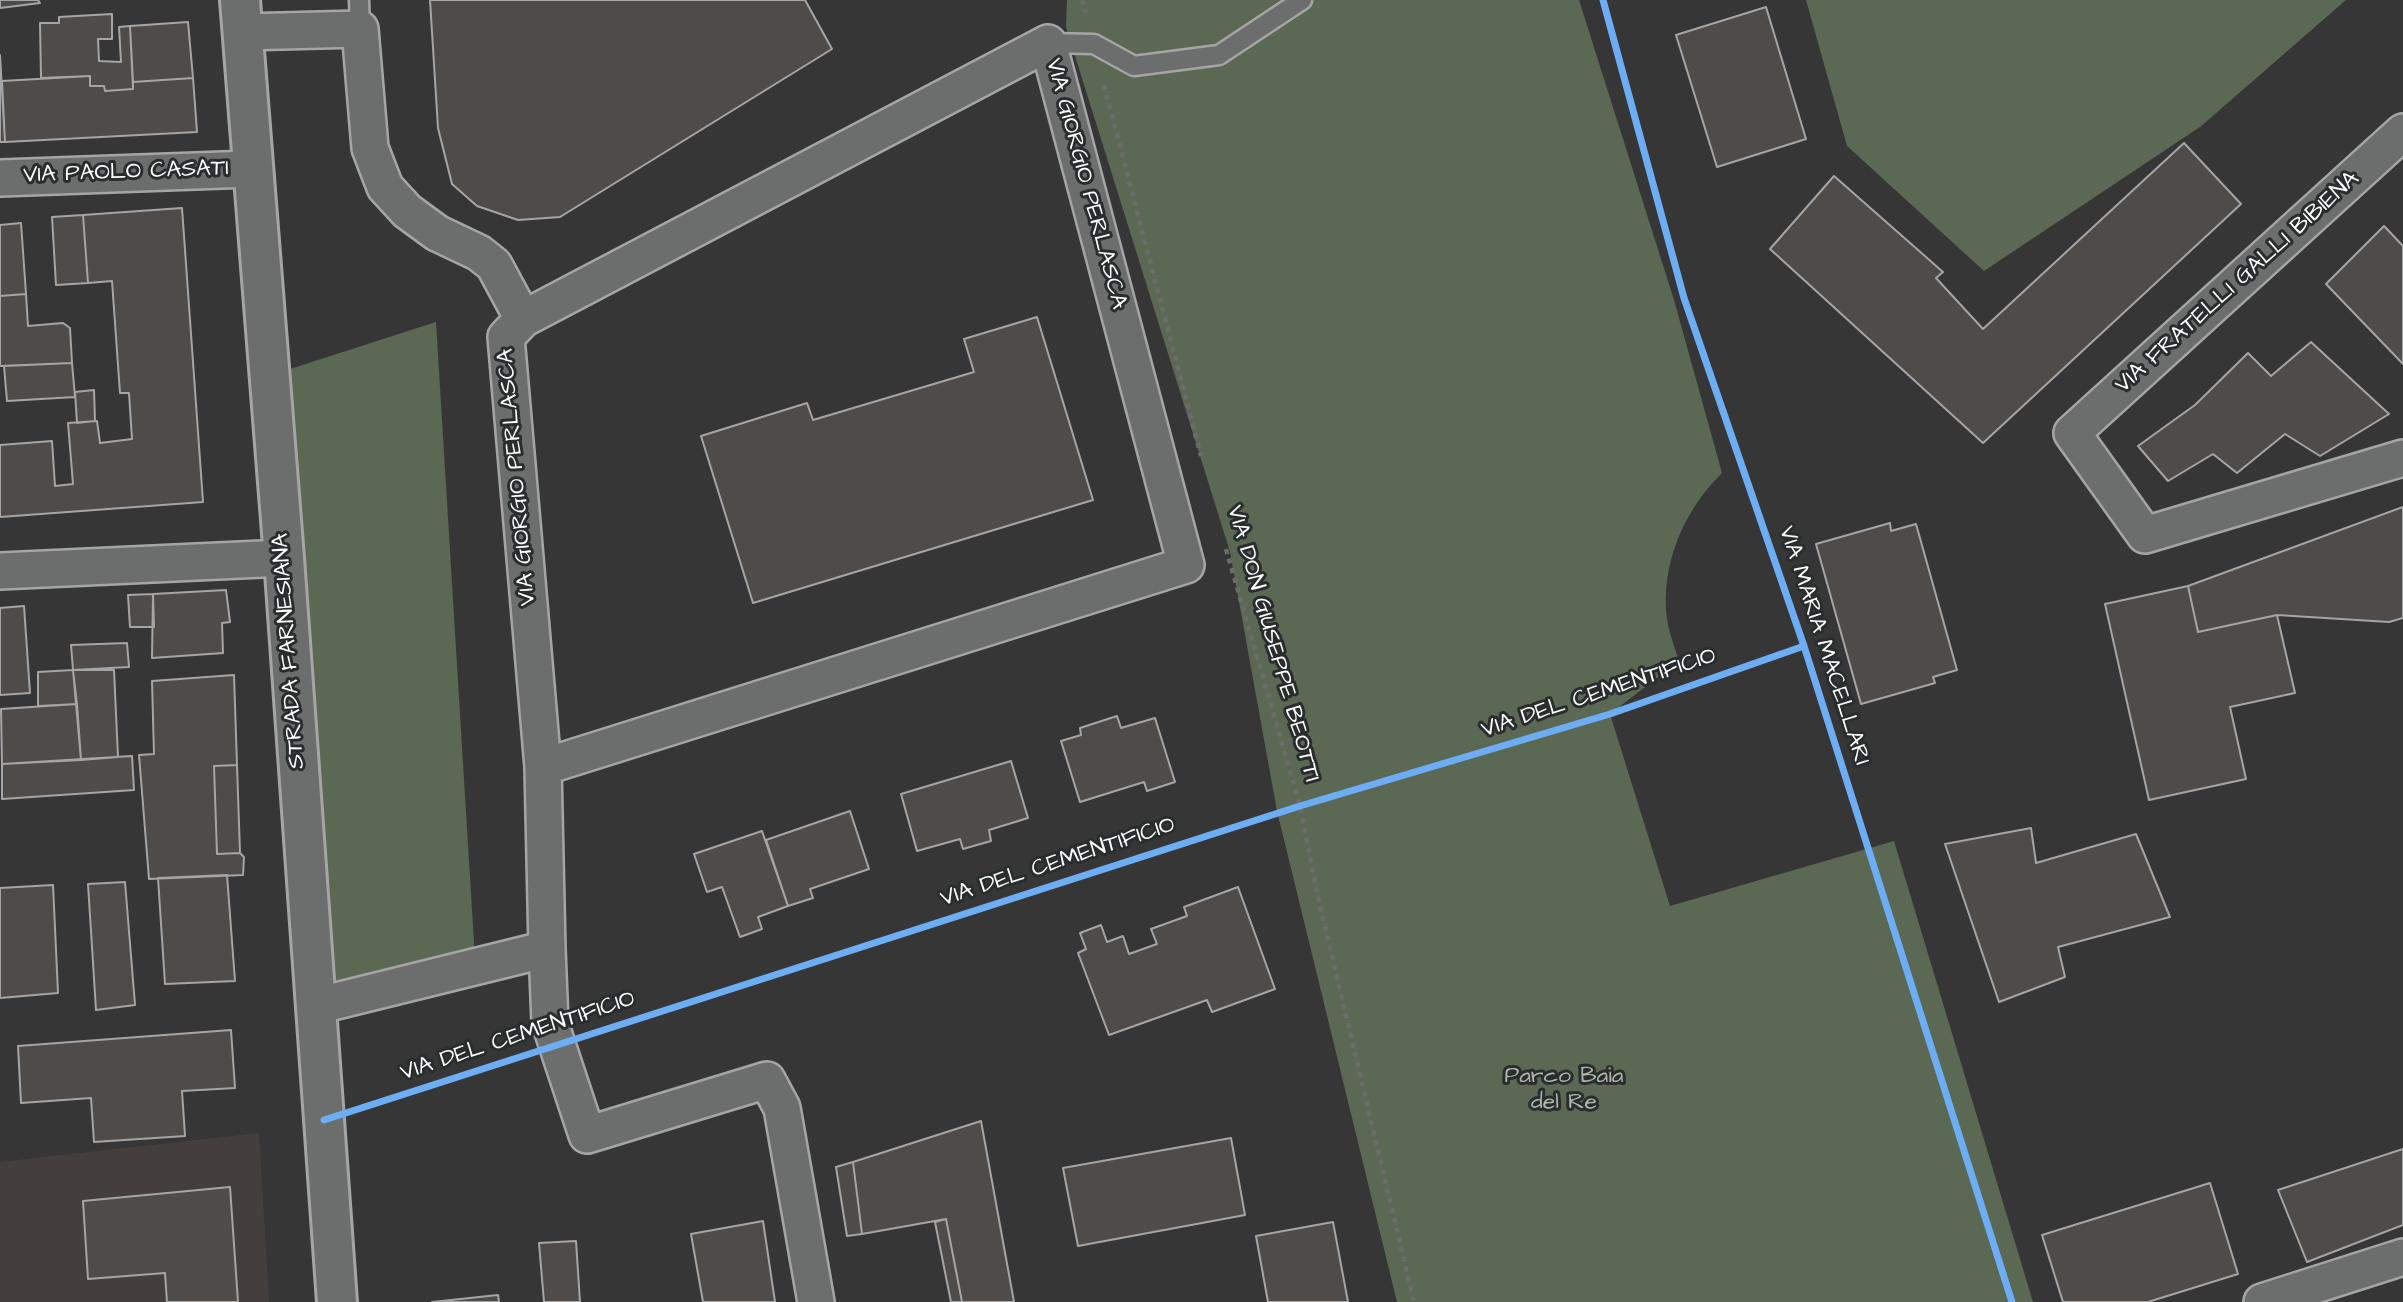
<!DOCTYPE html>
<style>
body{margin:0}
canvas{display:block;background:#363636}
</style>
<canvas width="2403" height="1302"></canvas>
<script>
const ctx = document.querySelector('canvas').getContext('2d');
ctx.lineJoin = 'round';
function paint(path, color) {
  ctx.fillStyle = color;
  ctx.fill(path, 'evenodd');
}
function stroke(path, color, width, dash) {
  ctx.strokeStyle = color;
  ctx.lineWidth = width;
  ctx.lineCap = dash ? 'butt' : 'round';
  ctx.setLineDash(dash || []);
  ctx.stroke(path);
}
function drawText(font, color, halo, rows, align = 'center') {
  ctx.font = font + ' "Architects Daughter",sans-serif';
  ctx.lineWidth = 6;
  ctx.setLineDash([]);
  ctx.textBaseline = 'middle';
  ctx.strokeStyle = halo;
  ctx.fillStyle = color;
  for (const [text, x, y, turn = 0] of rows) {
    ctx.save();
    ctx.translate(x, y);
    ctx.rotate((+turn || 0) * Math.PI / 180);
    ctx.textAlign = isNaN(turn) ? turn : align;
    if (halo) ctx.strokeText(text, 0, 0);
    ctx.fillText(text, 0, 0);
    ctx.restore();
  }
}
paint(new Path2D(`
 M259,1133l10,169h-269v-140z`), '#443f3d');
paint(new Path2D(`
 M1067,0h512l95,300 48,173c-38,37 -62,92 -55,146 2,14 8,29 12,42l-69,53 60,192 224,-65 139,461h-636l-120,-491 -47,-259 -164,-525z
 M1806,0h540l-146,127 -216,144 -137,-125z
 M436,322l39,637 -141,35 -47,-624z`), '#5a6854');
const building = new Path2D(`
 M0,0h38l2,3 -40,5z
 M430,0h375l27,49 -272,168 -42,3 -41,-14 -25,-22 -14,-56z
 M1766,7l40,132 -89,28 -41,-132z
 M112,14v25h-14l1,22 22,1 -2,-35 11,-1 3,63 -28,2 -1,-5h-14v-10l-49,2 -1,-55h19v-6z
 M188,22l5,56 -60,4 -3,-56z
 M0,55l5,87h-5z
 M90,76v10h14l1,5 28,-2v-7l60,-4 4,54 -192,10 -3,-61z
 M2184,143l57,61 -258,239 -213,-194 64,-73 109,96 -7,6 47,51z
 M182,208l21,294 -203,15v-72l52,-4 3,45 18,-2 -5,-61 29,-2 3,22 32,-4 -3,-46h-9l-8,-112 -24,2 -5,-68z
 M83,215l5,68 -32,2 -4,-68z
 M21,223l5,71 -26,2v-71z
 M2384,226l19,20v118l-77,-80z
 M26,294l2,32 35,-3 7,5 2,35 -72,3v-70z
 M1037,317l56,183 -340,103 -52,-167 106,-33 6,17 161,-48 -10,-33z
 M2311,342l78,72 -69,42 -35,-22 -48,39 -24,-19 -45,27 -30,-35 57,-41 53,-52 23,23z
 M72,363l3,34 -68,4 -3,-35z
 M94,390l1,31 -18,2 -2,-31z
 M2403,507v111l-14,4 -112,-7 -79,17 -10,-46z
 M1890,523l1,8 25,-7 41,146 -24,7 2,6 -74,21 -45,-160z
 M2188,586l10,46 79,-17 18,78 -65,14 16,72 -97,21 -44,-196z
 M226,590l4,32 -8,1 1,30 -71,5 1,-64z
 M153,594l1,33h-24l-2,-32z
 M24,606l6,87 -30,2v-87z
 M127,643l2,24 -56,3 -2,-25z
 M73,670l4,34 -39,2v-34z
 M73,670h41l4,87 -37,3z
 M234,675l3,90 -23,1 3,88 23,-1 4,4 -1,18 -94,4 -10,-124 15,-1 -2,-73z
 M77,704l4,56 -79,4 -1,-55z
 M1117,716l4,12 34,-10 20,64 -28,9 -3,-9 -64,20 -19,-61 20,-6 -1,-7z
 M132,756l2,34 -132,9v-35z
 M1011,761l17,57 -39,12 2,11 -28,8 -3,-10 -43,12 -16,-57z
 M237,765l3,88 -23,1 -3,-88z
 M850,811l19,58 -59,20 3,9 -25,8 -22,-66z
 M2031,828l5,35 100,-29 34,83 -112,30 7,30 -66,25 -54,-158z
 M762,831l26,75 -30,11 4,12 -22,8 -18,-50 -15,5 -13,-38z
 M227,875l8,106 -70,3 -7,-106z
 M125,882l10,123 -39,5 -8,-126z
 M53,885l5,108 -58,5v-110z
 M1238,887l37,102 -63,23 -5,-12 -98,35 -31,-82 8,-4 -6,-16 21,-8 6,17 16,-6 6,18 28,-10 -6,-15 36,-13 -3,-9z
 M231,1030l4,58 -53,3 3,45 -91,6 -3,-44 -70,5 -3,-57z
 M981,1121l33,181h-52l-16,-83 -84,15 -9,-72z
 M1231,1138l14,77 -167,31 -15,-78z
 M2403,1149v76l-96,37 -29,-72z
 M853,1162l9,72 -15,2 -11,-69z
 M2210,1183l28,91 -90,28h-85l-21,-67z
 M230,1187l8,115h-71l-2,-29 -77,6 -5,-78z
 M946,1219l16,83h-11l-16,-80z
 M763,1221l12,81h-72l-12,-68z
 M1333,1222l15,80h-80l-12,-66z
 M576,1241l4,61h-36l-5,-59z
 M498,1295l1,7h-67z`);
paint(building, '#4e4b49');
stroke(building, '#a5a5a5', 2);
const lane = new Path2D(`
 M359,0l1,29
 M1048,43l46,1 40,22 85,-11 83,-55`);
const street = new Path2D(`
 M242,32l118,-3 10,119 15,39 22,24 30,22 42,20 15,12 29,54
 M2403,132l-331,301 73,102 258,-77
 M0,178l251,-9
 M0,571l284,-13
 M547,949l3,74 37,112 180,-55 15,28 34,194
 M316,1006l231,-57 -4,-182 -37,-430 17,-18 525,-276 138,522 -643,202
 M2262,1302l141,-45`);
const secondary = new Path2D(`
 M240,0l44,558 53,744`);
stroke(lane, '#a5a5a5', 23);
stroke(street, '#a5a5a5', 40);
stroke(secondary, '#a5a5a5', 44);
stroke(new Path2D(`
 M1082,0l3,13
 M1104,85l97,371
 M1226,549l74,257 17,87 97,409`), '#6c6c6c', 4.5, [5, 5]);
stroke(lane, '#6c6d6d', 18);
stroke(street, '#6c6d6d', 35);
stroke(secondary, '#6c6d6d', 38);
stroke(new Path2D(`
 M1603,0l81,298 120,348 208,656
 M324,1120l976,-314 310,-92 194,-68`), '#6dadf4', 7);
drawText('23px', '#fff', '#2a2d2e', [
 ["VIA PAOLO CASATI",126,173,-2],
 ["VIA GIORGIO PERLASCA",1085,184,75],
 ["VIA FRATELLI GALLI BIBIENA",2238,283,-42],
 ["VIA GIORGIO PERLASCA",518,477,-95],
 ["VIA DON GIUSEPPE BEOTTI",1272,644,74],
 ["VIA MARIA MACELLARI",1823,646,72],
 ["STRADA FARNESIANA",290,651,-94],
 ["VIA DEL CEMENTIFICIO",1599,694,-18],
 ["VIA DEL CEMENTIFICIO",1058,863,-18],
 ["VIA DEL CEMENTIFICIO",518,1037,-18]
]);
drawText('23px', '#b0b8ac', '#2a2d2e', [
 ["Parco Baia",1564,1077],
 ["del Re",1564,1103]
]);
</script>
